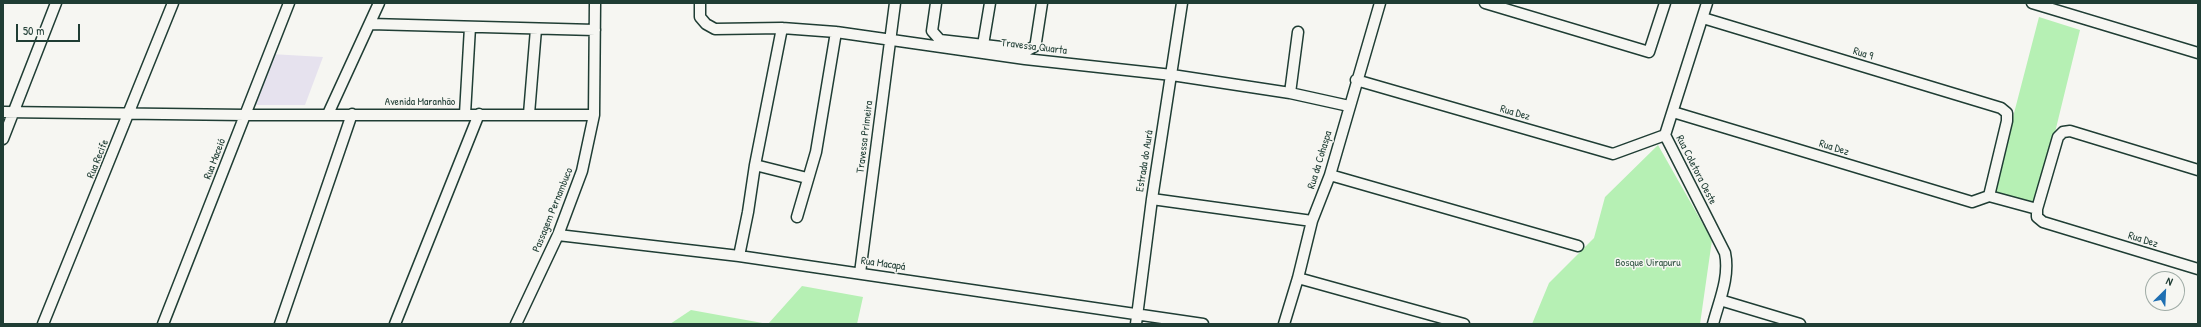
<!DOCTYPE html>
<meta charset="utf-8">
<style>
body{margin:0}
#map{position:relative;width:2201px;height:327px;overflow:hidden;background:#f6f6f2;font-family:"Patrick Hand",sans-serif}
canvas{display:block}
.frame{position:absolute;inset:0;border:4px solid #1f3d34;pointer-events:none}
.north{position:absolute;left:2145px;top:271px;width:40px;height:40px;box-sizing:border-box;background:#f6f6f2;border:1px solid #a0aca6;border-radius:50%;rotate:24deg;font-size:11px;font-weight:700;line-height:16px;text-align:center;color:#1f3d34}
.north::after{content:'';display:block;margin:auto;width:14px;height:18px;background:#1f6fb2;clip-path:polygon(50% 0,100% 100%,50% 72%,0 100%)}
.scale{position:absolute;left:16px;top:24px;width:64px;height:18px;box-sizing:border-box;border:2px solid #1f3d34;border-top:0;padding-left:5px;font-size:12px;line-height:14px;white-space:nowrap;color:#1f3d34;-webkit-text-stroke:3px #f6f6f2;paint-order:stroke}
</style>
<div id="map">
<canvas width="2201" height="327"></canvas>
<div class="frame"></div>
<div class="north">N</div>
<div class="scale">50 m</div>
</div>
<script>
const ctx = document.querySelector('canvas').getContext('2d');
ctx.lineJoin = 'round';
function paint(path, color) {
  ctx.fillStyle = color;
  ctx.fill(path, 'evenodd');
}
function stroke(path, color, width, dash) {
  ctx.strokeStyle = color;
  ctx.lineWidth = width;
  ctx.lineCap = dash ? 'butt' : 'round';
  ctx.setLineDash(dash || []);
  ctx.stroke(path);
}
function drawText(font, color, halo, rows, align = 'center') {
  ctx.font = font + ' "Patrick Hand",sans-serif';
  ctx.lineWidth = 3;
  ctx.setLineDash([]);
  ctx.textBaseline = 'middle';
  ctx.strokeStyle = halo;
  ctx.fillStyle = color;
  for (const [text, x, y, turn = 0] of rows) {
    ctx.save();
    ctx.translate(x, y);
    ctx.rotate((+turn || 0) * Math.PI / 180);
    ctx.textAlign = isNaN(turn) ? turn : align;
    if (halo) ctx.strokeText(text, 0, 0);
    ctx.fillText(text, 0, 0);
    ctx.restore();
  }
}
paint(new Path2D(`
 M271,54l52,3 -18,48h-53z`), '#e6e2ee');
paint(new Path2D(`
 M2039,17l41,13 -43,176 -44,-12z
 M1658,145l54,95 -12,84h-168l17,-41 45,-45 11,-41z
 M802,286l61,11 -6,27h-187l21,-14 77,14z`), '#b6f0b4');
const minor = new Path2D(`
 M700,3v14l6,7 9,5 67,-1 54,4 189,27 147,16 118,18 59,13
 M936,3l-4,28 8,9 88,10 7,-4 1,-4 6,-39
 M1485,3l164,49 16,-49
 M1707,3l-42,132 60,118c5,24 -6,48 -12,71
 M2032,3l166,50
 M1703,18l298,90 6,5v8l-18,75
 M370,24l225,6
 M983,45l7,-42
 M1356,80l257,74 52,-19
 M1290,93l8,-61
 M3,112l242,3h349
 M1673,112l299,90 17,-6
 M328,114l51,-111
 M465,114l5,-87
 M529,114l7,-85
 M3,139l53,-136
 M755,165l52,13
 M2198,170l-128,-39 -7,1 -5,5 -21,72v8l6,5 155,47
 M1330,175l248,71
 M1989,196l48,13
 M1152,199l160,22
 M797,217l19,-65 20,-120
 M558,235l181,21 464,68
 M739,256l9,-44 7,-47 27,-137
 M860,273l35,-270
 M1298,278l166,46
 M1720,300l80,24
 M43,324l130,-321
 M163,324l126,-321
 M280,324l72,-210
 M395,324l84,-210
 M516,324l42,-89 24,-64 12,-56 1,-112
 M1136,324l16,-125 30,-196
 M1284,324l14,-46 14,-57 18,-46 50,-172`);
stroke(minor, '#1f3d34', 13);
stroke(minor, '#f6f6f2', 10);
drawText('11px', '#1f3d34', '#f6f6f2', [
 ["Travessa Quarta",1034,47,7],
 ["Rua 9",1863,54,17],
 ["Avenida Maranhão",420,102],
 ["Rua Dez",1515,113,16],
 ["Travessa Primeira",865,137,-83],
 ["Rua Dez",1834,148,17],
 ["Rua Recife",98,159,-68],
 ["Rua Maceió",215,159,-69],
 ["Rua da Cohaspa",1320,160,-73],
 ["Estrada do Aurá",1145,161,-81],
 ["Rua Coletora Oeste",1696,170,63],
 ["Passagem Pernambuco",553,210,-68],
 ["Rua Dez",2143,240,17],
 ["Rua Macapá",883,264,8]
]);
drawText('11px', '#365847', '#f6f6f2', [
 ["Bosque Uirapuru",1648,263]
]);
</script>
